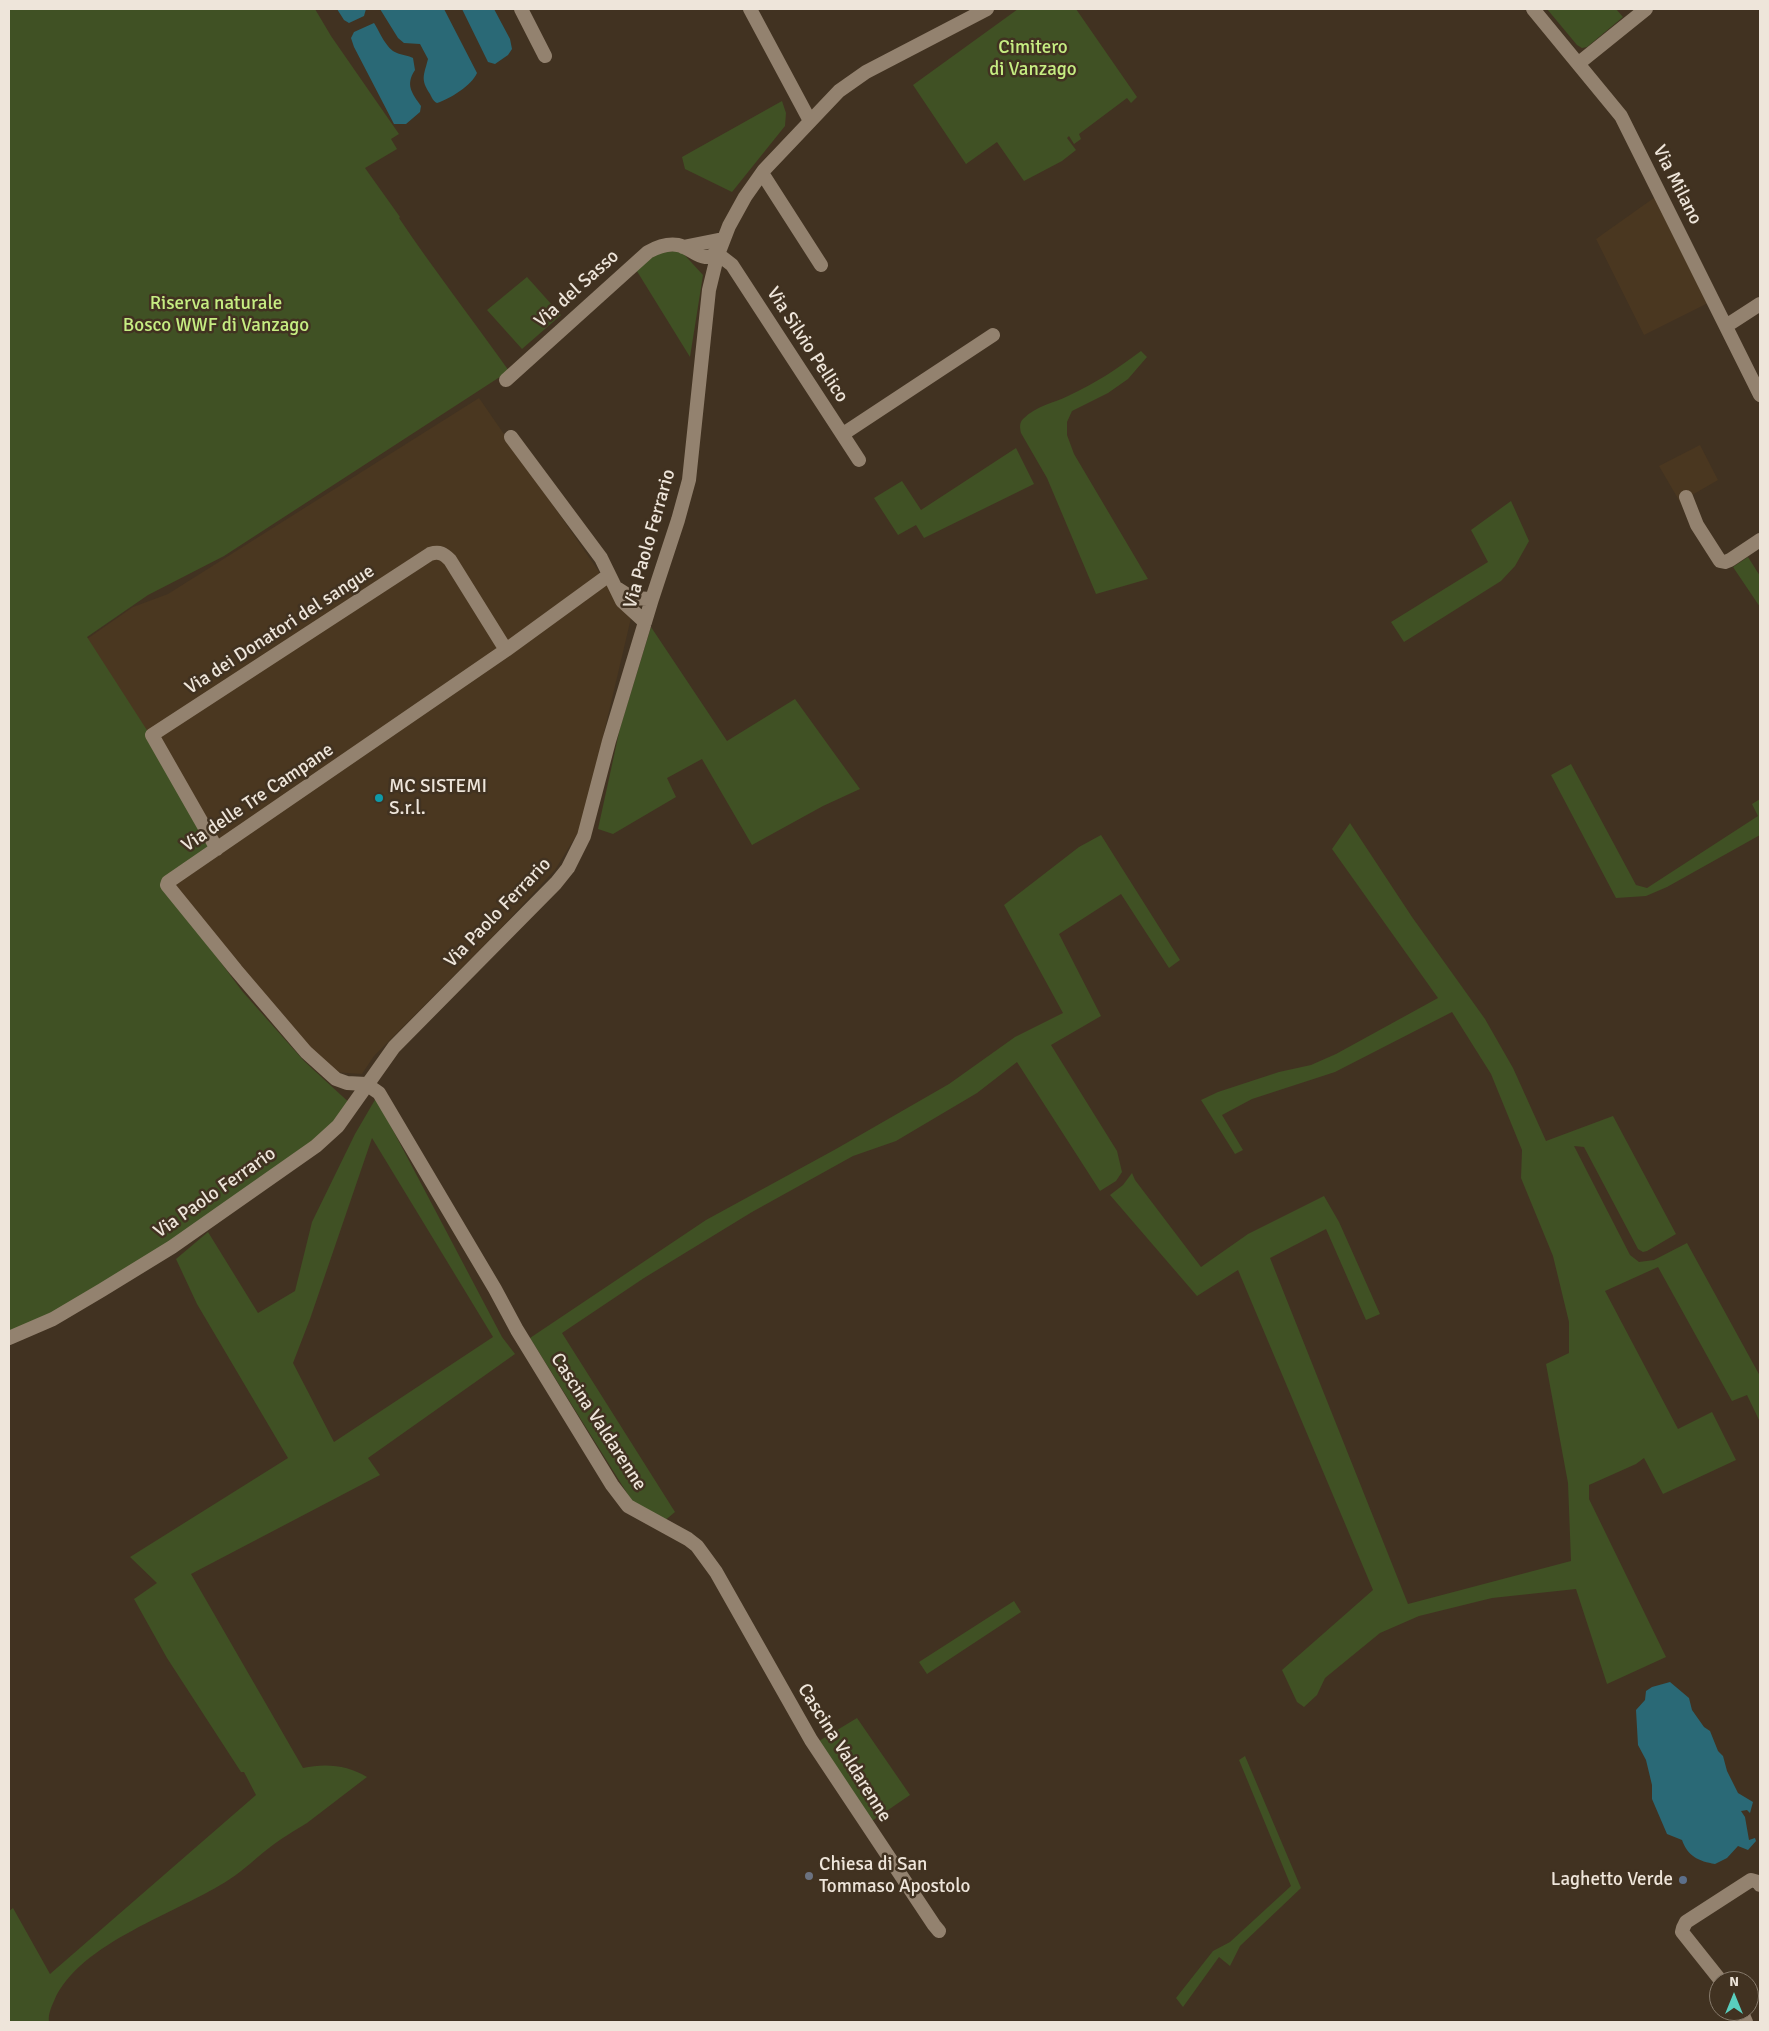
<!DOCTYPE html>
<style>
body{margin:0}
#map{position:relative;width:1769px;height:2031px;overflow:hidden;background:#413221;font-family:Signika,sans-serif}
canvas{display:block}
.frame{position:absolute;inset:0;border:10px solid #eee5da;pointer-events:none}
.north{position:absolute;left:1709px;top:1971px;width:50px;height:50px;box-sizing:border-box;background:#413221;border:1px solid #867a6b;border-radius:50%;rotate:0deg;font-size:14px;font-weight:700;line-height:20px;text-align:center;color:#eee5da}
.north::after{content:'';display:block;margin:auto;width:18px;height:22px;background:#59cebe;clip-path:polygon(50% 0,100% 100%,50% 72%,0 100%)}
</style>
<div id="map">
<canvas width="1769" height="2031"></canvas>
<div class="frame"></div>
<div class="north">N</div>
</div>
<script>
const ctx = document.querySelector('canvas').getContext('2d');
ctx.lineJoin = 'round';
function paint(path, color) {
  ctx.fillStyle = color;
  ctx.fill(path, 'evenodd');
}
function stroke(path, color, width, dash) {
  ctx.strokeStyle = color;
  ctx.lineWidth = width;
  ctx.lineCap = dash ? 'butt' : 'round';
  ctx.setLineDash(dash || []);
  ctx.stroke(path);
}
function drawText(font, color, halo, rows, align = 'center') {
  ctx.font = font + ' Signika,sans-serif';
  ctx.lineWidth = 5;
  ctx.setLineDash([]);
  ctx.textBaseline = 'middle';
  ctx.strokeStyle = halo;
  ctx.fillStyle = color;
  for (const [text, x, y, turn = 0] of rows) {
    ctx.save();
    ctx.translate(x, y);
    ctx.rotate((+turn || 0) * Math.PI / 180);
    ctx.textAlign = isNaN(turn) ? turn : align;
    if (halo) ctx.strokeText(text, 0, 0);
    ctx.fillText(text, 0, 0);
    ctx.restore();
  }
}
paint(new Path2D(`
 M1658,195l52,107 -66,33 -48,-96z
 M479,398l152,220 -49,208 -27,44 -55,59 -126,127 -12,18 -29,-2 -22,-19 -134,-163 -90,-251 46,-32 35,-13z
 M1700,445l18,35 -38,22 -21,-36z`), '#4a3720');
paint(new Path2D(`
 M9,9h306l16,27 68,98 -8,5 6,10 -32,19 35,49 -1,1c35,52 74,102 110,153l-285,185 -76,39 -61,42 74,115 55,97 -54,34 80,108 62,70 50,46 -15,19 -170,122 -160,90z
 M1018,9h58l61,88 -6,6 -4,-5 -48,36 2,5 -7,5 -5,-8 -2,2 9,12 -14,11 -38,20 -27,-39 -31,22 -53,-79z
 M1547,9h69l7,8 -36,30 -5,1 -5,-3z
 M782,101l4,12 -1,13 -53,66 -47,-23 -3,-12z
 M680,250l23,25 -13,82 -55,-89 19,-14z
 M527,277l34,38 -39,34 -35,-39z
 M1141,351l6,6 -19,22 -20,14 -36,18 -5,11v13l7,19 74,125 -52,15 -49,-116 -26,-45c-1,-5 -2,-10 2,-14 14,-14 29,-15 45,-23 28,-13 49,-27 73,-45z
 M1016,448l18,36 -110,54 -8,-13 -18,10 -24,-37 28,-17 19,29z
 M1511,501l18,40 -14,25 -14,15 -97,61 -13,-20 97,-60 -17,-32z
 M1748,557l12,19v31l-27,-40z
 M651,627l76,114 68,-42 65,90 -37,17 -71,39 -50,-86 -35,19 9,19 -63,37 -15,-5 22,-101z
 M1571,764l65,121 11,3 111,-72 -6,-12 8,-5v36l-93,52 -21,9 -30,2 -65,-123z
 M1350,823l62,94 73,102 28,49 33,73 67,-25 63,118 -29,17 -4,1 -5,-3 -54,-102 -10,-1 56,109 9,7 15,-2 33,-17 73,133v46l-13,-27 -15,6 -74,-134 -53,24 73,138 34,-17 24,48 -73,34 -19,-36 -8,6 -47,21v14l77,158 -59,27 -31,-95 -84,9 -73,18 -39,17 -55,45 -8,17 -13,12 -7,-5 -15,-32 91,-80 -135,-320 -41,26 -87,-101 13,-10 9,-12 3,7 66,87 47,-33 76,-38 15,26 41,92 -14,6 -40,-91 -56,29 138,346 163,-43 -3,-78 -22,-119 23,-11v-31l-16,-66 -32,-78 1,-28 -31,-76 -39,-62 -117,60 -83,27 -30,16 21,35 -8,4 -34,-54 17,-8 61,-20 32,-7 25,-11 102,-56 -106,-149z
 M1101,835l79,125 -11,8 -48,-74 -62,40 42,82 -50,29 66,106 5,21 -6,9 -16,10 -83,-129 -40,31 -81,48 -43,15 -101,56 -108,66 -82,55 113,179 -12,10 -31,-21 -102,-163 176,-118 130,-71 113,-65 66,-47 48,-24 -59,-108 75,-58z
 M376,1098l126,239 13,17 -147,104 12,17 -189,99 112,194c22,-5 45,-3 64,9 -20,15 -40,31 -60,46 -13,8 -27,16 -38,25 -13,10 -25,22 -39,31 -51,34 -151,63 -176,122 -3,7 -6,13 -5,21h-40v-111l4,-3 37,66 206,-179 -12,-23h-3l-74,-114 -33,-59 23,-16 -27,-26 158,-99 -91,-154 -21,-45 32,-27 50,81 37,-22 17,-69 43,-88zM372,1138l121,199 -159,105 -41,-79 17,-44z
 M1014,1601l7,11 -94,62 -8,-12z
 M857,1718l53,77 -38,26 -53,-80z
 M1245,1756l56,132 -61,58 -10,20 -11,-9 -36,50 -7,-9 37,-47 17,-9 61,-56 -52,-126z`), '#405124');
paint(new Path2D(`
 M337,9h29l-2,7 -15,7 -5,-3z
 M380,9h64l33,64c-5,12 -27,26 -40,30 -4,-2 -5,-5 -7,-9 -10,-15 -6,-19 -2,-35l-8,-15 -16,-1 -6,-5z
 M462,9h32l16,30 2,10 -4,6 -13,9 -7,-2z
 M374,23c6,9 12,26 23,30 5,2 10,2 16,5l2,12c-10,15 -3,23 6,36l-1,6 -14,12h-12l-40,-77 -3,-9 3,-6z
 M1670,1682l19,16 3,12 12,17 6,4 8,20 5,5 4,15 11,22 15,9 -3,11 -3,-3 -6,1 4,6 4,23 6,-2 1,3 -8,9 -10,-4 -11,12 -12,6c-16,-3 -27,-7 -33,-24l-15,-6 -15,-35v-14l-6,-25 -8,-15 -2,-35 9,-10 1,-9 6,-4z`), '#2a6976');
stroke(new Path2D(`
 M521,9l24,47
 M750,9l60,112
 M1533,9l88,107 139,279
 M1579,63l67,-54
 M762,173l59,92
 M683,247l40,-8
 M717,257l6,1 9,7 127,195
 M1726,326l34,-22
 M506,380l142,-128c9,-5 19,-9 30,-7 16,3 25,23 42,4
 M843,434l150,-99
 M511,437l90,121 21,43 23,21
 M1686,497l11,28 23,36 5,1 5,-2 30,-20
 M609,575l-103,75 -338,232 -1,3 69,85 70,82 30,27 11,4 19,1 13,9 116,196 22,41 95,155 16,21 60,33 9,7 19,26 95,168 123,185 5,6
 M618,589l14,9 20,1
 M217,849l-65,-114 278,-181c10,-3 14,0 20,6l56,90
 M9,1338l44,-19 49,-29 70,-43 144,-101 22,-20 56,-79 162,-164 12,-15 16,-32 25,-95 43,-142 26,-79 11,-40 20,-190 8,-33 12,-31 16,-29 19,-27 75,-79 27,-19 121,-63
 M1721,1981l-39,-49 1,-4 3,-6 65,-42 7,2 2,3
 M1741,2011l5,11`), '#93826f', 14);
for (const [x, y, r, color] of [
 [379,798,5,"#0f9aa8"],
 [809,1876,5,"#6b7280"],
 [1683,1880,5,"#5c6f8a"]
]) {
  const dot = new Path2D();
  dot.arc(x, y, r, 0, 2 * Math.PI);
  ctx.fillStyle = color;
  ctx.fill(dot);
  stroke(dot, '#413221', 2);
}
drawText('19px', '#c6ed82', '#413221', [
 ["Cimitero",1033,48],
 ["di Vanzago",1033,70],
 ["Riserva naturale",216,304],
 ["Bosco WWF di Vanzago",216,326]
]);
drawText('19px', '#eee5da', '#413221', [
 ["Via Milano",1677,185,63],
 ["Via del Sasso",577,289,-42],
 ["Via Silvio Pellico",807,345,57],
 ["Via Paolo Ferrario",650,539,-74],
 ["Via dei Donatori del sangue",280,630,-33],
 ["Via delle Tre Campane",258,798,-34],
 ["Via Paolo Ferrario",498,913,-46],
 ["Via Paolo Ferrario",215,1193,-35],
 ["Cascina Valdarenne",598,1422,57],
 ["Cascina Valdarenne",844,1753,58]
]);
drawText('19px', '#eee5da', '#413221', [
 ["MC SISTEMI",389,787],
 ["S.r.l.",389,809],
 ["Chiesa di San",819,1865],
 ["Tommaso Apostolo",819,1887],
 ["Laghetto Verde",1673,1880,"right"]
], 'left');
</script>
